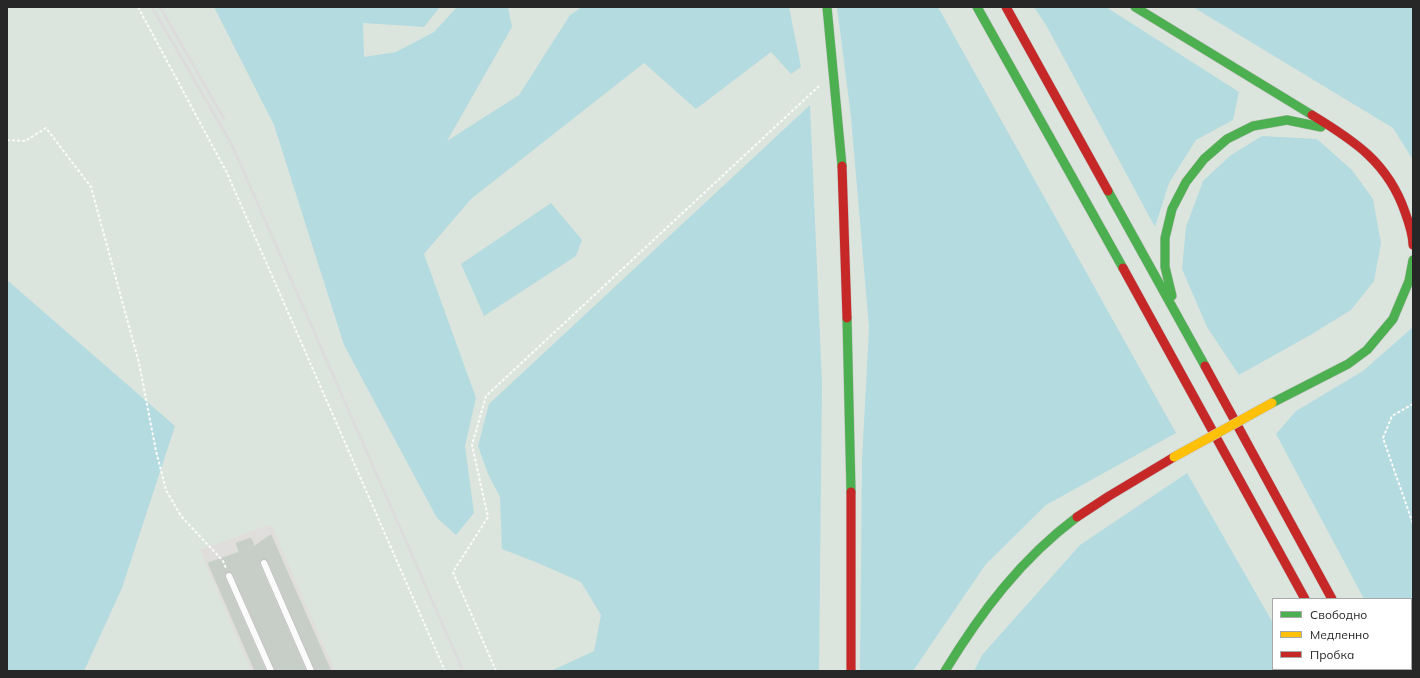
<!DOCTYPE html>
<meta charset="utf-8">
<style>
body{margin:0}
#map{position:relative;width:1420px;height:678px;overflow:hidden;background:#dce5dd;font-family:Mulish,sans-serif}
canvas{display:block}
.frame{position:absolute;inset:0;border:8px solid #272727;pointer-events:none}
.legend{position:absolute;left:1272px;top:598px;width:140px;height:72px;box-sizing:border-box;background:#fff;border:1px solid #a9a9a9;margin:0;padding:5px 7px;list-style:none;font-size:12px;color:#272727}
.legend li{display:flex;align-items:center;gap:8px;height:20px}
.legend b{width:20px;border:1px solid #a9a9a9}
</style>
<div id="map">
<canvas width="1420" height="678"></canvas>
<div class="frame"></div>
<ul class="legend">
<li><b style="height:5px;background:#4caf50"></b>Свободно</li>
<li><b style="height:5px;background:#ffc107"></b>Медленно</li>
<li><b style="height:5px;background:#c62828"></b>Пробка</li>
</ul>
</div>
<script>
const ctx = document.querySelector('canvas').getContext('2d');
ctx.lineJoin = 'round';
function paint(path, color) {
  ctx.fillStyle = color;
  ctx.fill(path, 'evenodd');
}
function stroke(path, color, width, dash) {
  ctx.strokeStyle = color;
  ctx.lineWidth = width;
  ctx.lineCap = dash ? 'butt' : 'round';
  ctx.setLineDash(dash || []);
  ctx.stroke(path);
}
paint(new Path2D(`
 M271,524l64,147h-84l-51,-121z`), '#dfdedc');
paint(new Path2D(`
 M214,7h226l-16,20 -61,-4 1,34 32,-5 38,-20 23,-25h51l4,20 -65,114 72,-46 51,-80 12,-8h207l12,60 -10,7 -20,-22 -75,57 -52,-46 -173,136 -47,55 52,144 -11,48 9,67 -18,22 -19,-17 -93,-173 -70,-220z
 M837,7h101l238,426 -130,72 -60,59 -73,107h-53l2,-211 7,-132 -18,-211z
 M1034,7h72l133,85 -6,28 -37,20 -27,43 -14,44 -109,-202z
 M1193,7h220v153l-20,-32z
 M810,105l12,278 -3,288h-268l43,-20 7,-36 -20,-33 -43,-19 -36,-14 -2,-52 -12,-23 -10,-28 11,-42z
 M1262,136l55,3 35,31 21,29 8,44 -7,38 -23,29 -39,24 -73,41 -32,-48 -25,-58 4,-42 17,-46 28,-26z
 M551,203l31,37 -6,16 -92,60 -23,-52z
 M7,280l168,146 -53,162 -38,83h-77z
 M1413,327v344h-10l-1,-2h9v-70h-47l-88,-165 20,-23 67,-40z
 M1187,473l86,150v46h26l2,2h-327l8,-16 98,-110z`), '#b4dbdf');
const building = new Path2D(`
 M271,535l60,136h-16l-47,-110 -4,-2 -4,2v4l46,106h-31l-42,-97 -2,-2h-3l-3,2v4l41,93h-11l-47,-108 31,-11 -3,-9 15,-5 3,8z`);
paint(building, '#c7cec8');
stroke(building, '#c8d0c9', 1);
const lane = new Path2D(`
 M264,563l47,108
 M229,576l42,95`);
const fast = new Path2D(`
 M827,7l15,159
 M977,7l146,261
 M1135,7l177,108
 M1108,191l97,175
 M1172,296l-7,-29v-29l7,-29 14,-27 18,-23 23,-20 26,-13 34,-6 34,7
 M847,318l4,174
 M1272,403l76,-39 19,-14 26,-31 16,-38 4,-21
 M945,671c36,-59 76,-112 132,-154`);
const jam = new Path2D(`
 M1006,7l102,184
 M1312,115c43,26 76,48 93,97 4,11 8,22 8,33
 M842,166l5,152
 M1123,268l182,331
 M1205,366l127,233
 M851,492v179
 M1077,517l32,-21 65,-39
 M1344,669l1,2
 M1370,669l1,2`);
stroke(lane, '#c2c2c1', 8);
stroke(fast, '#c2c2c1', 10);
stroke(jam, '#c2c2c1', 10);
stroke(new Path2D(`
 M138,7l89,166 218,498
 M7,140l18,1 21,-13 45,59 48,176 17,88 10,39 15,26 42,45 3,7
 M1413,404l-21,12 -9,22 30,86
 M496,671l-43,-99 35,-55 -16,-72 14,-49 333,-310`), '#fafbfa', 2, [3, 2]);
stroke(lane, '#fafbfa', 6);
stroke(fast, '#4caf50', 9);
stroke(jam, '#c62828', 9);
stroke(new Path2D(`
 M152,7l80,138 231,526
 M160,7l64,112`), '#dddcdc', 3);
const slowBridge = new Path2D(`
 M1174,457l98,-54`);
stroke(slowBridge, '#c2c2c1', 10, []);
stroke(slowBridge, '#ffc107', 9);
</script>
